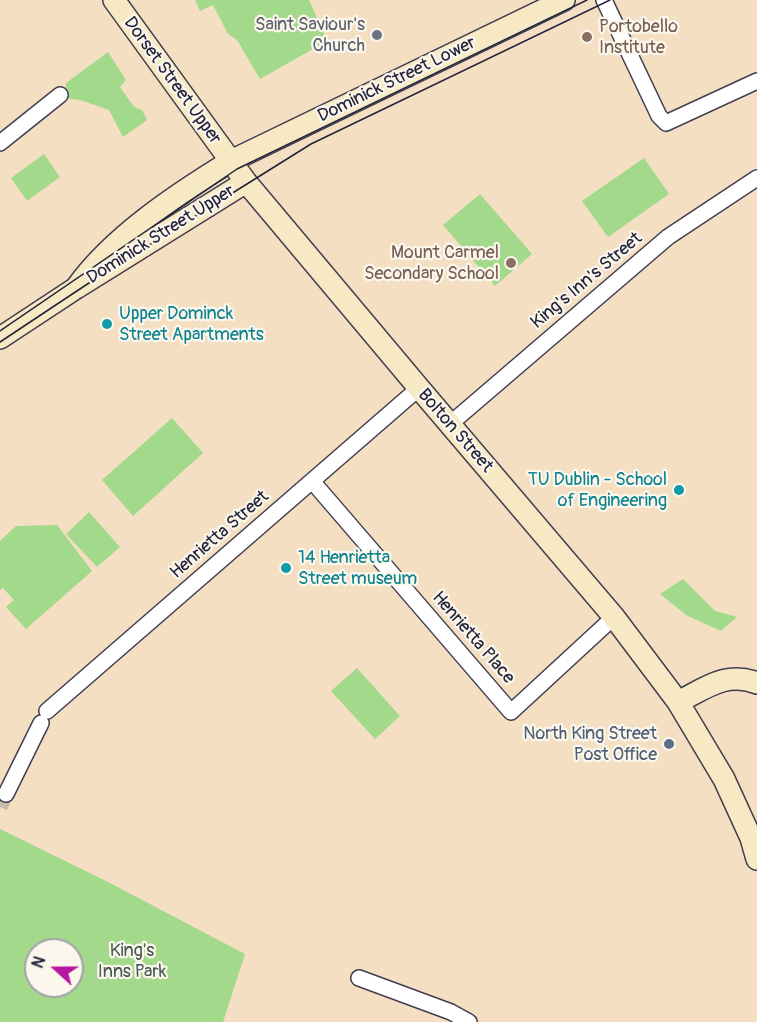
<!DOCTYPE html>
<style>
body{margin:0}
#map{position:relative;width:757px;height:1022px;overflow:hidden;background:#f4dfc3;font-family:Pangolin,sans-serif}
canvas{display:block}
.north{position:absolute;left:24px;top:938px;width:60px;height:60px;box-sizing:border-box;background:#fbf7ec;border:2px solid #a4a2a5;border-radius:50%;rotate:291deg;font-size:16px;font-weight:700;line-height:24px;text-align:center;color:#22223b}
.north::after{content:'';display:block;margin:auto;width:21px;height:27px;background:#b5179e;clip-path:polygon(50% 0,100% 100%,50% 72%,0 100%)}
</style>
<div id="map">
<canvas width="757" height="1022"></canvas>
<div class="north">N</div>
</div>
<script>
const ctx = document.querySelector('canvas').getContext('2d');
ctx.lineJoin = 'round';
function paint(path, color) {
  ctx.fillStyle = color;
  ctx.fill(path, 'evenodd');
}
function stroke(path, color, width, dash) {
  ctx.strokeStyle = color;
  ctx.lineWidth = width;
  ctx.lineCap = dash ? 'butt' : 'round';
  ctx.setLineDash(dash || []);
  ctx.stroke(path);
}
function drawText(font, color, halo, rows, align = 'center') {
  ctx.font = font + ' Pangolin,sans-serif';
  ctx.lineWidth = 4.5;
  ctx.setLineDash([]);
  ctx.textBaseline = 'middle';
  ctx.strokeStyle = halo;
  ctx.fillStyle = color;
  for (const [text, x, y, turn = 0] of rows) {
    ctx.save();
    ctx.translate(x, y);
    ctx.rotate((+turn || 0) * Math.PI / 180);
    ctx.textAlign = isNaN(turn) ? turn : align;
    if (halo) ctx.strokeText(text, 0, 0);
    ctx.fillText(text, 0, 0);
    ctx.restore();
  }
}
paint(new Path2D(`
 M195,0h114l18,41 -67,38 -23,-39 -9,-6 -15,-29 -13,6z
 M108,52l18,28 -6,7 14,20 8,3 5,10 -24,17 -14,-27 -29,-10 -15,-2 1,-15z
 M44,154l16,23 -33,24 -16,-23z
 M644,158l25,36 -61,43 -26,-36z
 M480,194l52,60 -37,32 -52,-61z
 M172,418l31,35 -70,63 -31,-36z
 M89,512l31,35 -23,20 -31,-33z
 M57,525l35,46 -66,58 -20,-22 8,-7 -11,-12 -3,2v-49l16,-15z
 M683,579l32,32 22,6 -16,14 -35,-16 -26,-21z
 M357,668l43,48 -25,23 -44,-48z
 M0,829l108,53 137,72 -22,68h-223zM36,950h36v36h-36z`), '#a2d98a');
stroke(new Path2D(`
 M0,807l6,-13`), '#cab9a8', 15, [15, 8]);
const street = new Path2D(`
 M604,0l55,116 7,7 91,-42
 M0,143l60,-48
 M450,424l218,-187 89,-59
 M312,481l199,231 103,-95
 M47,711l372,-323
 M6,794l35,-71
 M359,978l92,34 18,10`);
const secondary = new Path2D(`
 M114,0l132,182 173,206 195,229 64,85 46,77 27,59 6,21
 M76,288c36,-51 101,-94 155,-127l333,-161
 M0,338l76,-50 170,-106
 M678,702c28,-14 48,-31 79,-19`);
stroke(street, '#423e4f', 18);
stroke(secondary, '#423e4f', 24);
stroke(street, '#fff', 15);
stroke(secondary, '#f7e9c3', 21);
stroke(new Path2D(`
 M0,331l237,-162 350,-169
 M0,342l98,-65 213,-133 299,-144`), '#22223b', 1.5);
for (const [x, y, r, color] of [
 [377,35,6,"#6b7280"],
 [587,37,6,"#8d6e63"],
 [511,263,6,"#8d6e63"],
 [107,324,6,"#0f9aa8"],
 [679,490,6,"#0f9aa8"],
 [286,568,6,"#0f9aa8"],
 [669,744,6,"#5c6f8a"]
]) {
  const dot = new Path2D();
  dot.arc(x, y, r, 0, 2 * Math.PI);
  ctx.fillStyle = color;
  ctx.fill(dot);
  stroke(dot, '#fbf7ec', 2);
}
drawText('18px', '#5b616d', '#fbf7ec', [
 ["Saint Saviour's",365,25],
 ["Church",365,46]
], 'right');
drawText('18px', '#785e54', '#fbf7ec', [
 ["Portobello",599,27],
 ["Institute",599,48],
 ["Mount Carmel",499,253,"right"],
 ["Secondary School",499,274,"right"]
], 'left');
drawText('18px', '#22223b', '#fbf7ec', [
 ["Dominick Street Lower",397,80,-26],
 ["Dorset Street Upper",172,81,54],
 ["Dominick Street Upper",161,235,-32],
 ["King's Inn's Street",587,281,-40],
 ["Bolton Street",455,431,49],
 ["Henrietta Street",220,535,-41],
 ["Henrietta Place",473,638,49]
]);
drawText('18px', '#0d838f', '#fbf7ec', [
 ["Upper Dominck",119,314],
 ["Street Apartments",119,335],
 ["TU Dublin - School",667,480,"right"],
 ["of Engineering",667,501,"right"],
 ["14 Henrietta",298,558],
 ["Street museum",298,579]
], 'left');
drawText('18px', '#4e5e75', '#fbf7ec', [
 ["North King Street",657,734],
 ["Post Office",657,755]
], 'right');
drawText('18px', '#485953', '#fbf7ec', [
 ["King's",132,951],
 ["Inns Park",132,972]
]);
</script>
